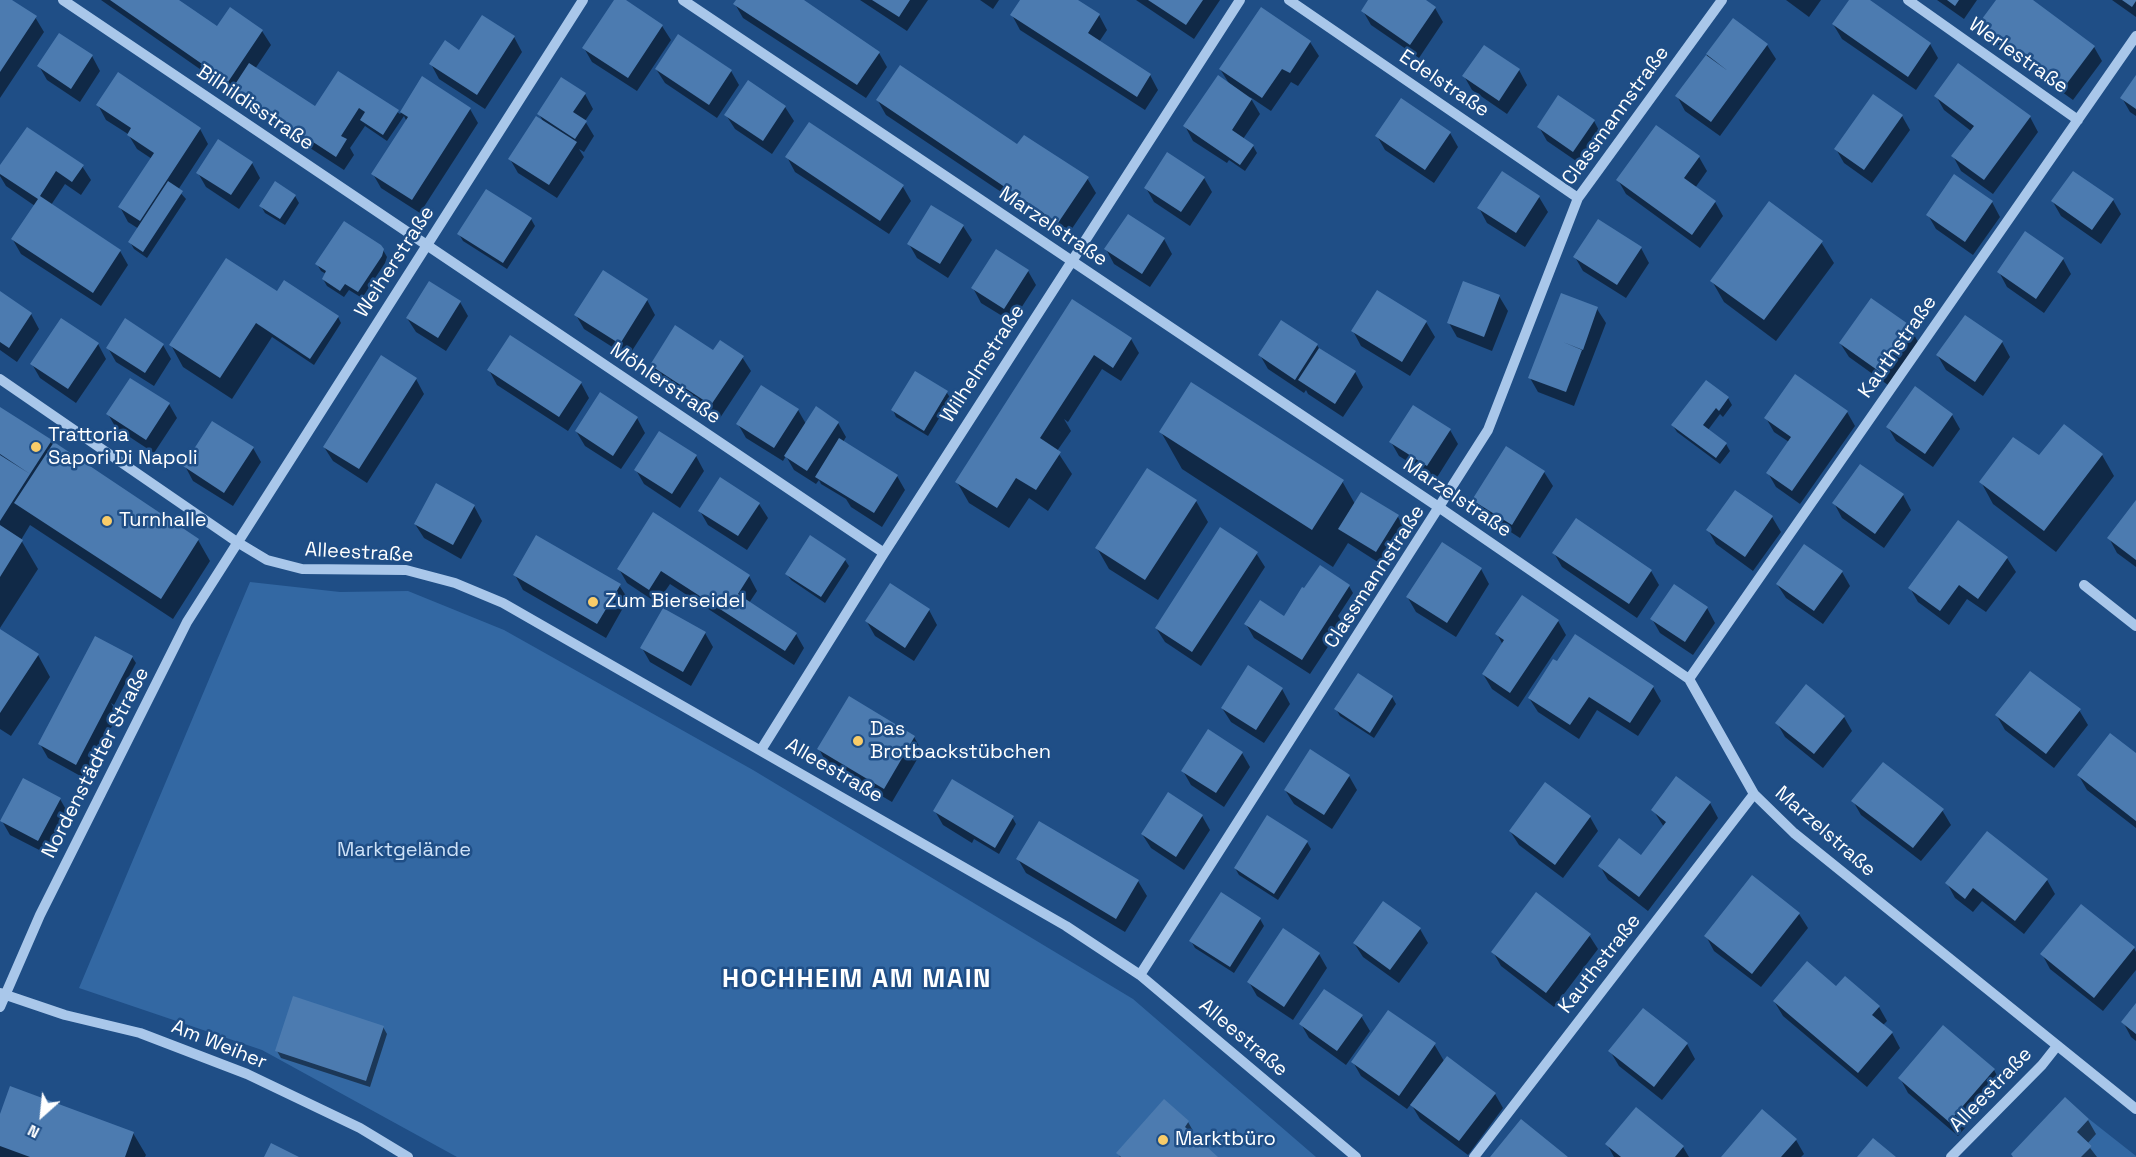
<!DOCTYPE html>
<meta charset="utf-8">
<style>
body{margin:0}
#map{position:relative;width:2136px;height:1157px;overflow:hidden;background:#1f4e86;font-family:"Space Grotesk",sans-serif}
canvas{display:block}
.north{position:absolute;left:12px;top:1085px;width:60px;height:60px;-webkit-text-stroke:4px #1f4e86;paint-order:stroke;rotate:207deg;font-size:16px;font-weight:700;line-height:24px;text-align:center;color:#fff}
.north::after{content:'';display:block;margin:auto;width:21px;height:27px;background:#fff;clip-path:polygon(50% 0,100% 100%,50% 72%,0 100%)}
</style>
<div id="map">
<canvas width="2136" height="1157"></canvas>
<div class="north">N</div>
</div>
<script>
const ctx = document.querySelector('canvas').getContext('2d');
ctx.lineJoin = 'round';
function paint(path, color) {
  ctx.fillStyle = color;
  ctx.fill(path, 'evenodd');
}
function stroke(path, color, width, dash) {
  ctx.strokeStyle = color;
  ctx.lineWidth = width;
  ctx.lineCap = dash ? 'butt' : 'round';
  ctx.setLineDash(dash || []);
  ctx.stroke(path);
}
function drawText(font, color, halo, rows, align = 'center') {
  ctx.font = font + ' "Space Grotesk",sans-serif';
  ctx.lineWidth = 5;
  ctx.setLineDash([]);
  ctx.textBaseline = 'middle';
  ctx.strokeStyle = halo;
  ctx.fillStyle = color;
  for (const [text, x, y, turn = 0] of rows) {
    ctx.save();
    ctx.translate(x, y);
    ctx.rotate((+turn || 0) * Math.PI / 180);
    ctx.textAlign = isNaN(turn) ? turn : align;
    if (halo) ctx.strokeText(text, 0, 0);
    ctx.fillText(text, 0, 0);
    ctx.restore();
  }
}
paint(new Path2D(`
 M250,582l90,10 68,-1 96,39 249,140 380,229 183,158h-859l-195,-107 -183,-62z
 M2089,1119l47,37v1h-55l11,-11 -15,-14z`), '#3368a3');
paint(new Path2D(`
 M0,0h9l26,17 9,15 -44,66z
 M101,0h76l40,28 13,-19 32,22 9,14 -16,24 61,39 23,-35 61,41 23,-35 47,30 8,14 -58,90 -39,-25 -8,-14 34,-52 -3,-6 -17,25 -22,-15 -15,22 4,7 -10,15 -102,-66 -5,-9z
 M616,0h7l39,26 9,14 -34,51 -45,-29 -8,-14z
 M738,0h62l79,53 8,14 -21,31 -123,-80 -8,-14z
 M860,0h68l-21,31z
 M980,0h19l-6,9z
 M1022,0h53l24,15 8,15 -8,12 51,33 8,15 -13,20 -125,-80 -8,-15z
 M1136,0h84l-26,39z
 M1370,0h54l11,8 8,14 -24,36 -48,-33 -8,-14z
 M1786,0h35l-12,17z
 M1850,0h17l63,44 8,14 -22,32 -74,-51 -9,-15z
 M1937,0h40l-13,19z
 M1998,0h32l64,47 8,14 -29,39 -84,-62 -8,-15z
 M2112,0h24v17z
 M1733,20l34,25 9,14 -56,77 -35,-25 -8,-15z
 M514,37l8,15 -37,57 -46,-30 -8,-15 29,-12z
 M1310,42l9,14 -21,30 -7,-4 -20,29 -21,-14 10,17 -17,25 10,7 4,7 -12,18 -16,-11 -2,3 -34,-22 -8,-15 45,-41 -10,-16z
 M92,56l8,15 -20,31 -33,-22 -8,-14z
 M656,69l75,2 8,14 -22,33 -52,-35z
 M1519,70l8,15 -20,29 -35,-24 -8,-14z
 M119,74l81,55 8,15 -30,46 8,9 -39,59 -13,-9 -4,-7 9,-13 -11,-7 -8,-15 32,-48 -15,-10 -9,-15 -22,-14 -8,-15z
 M2136,78v38l-6,-4 -8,-14z
 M585,94l8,15 -8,12 9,15 -10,16 -5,-3 5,8 -27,41 -39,-25 -8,-14 34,-36 -5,-9z
 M1936,96l94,21 8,15 -45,62 -32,-23 -8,-15 18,-25 -27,-21z
 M878,101l140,45 69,32 9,15 -29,43 -181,-121z
 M785,107l9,14 -22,33 -37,-25 -9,-14z
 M1902,116l8,14 -38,53 -28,-20 -8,-14z
 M1594,121l8,15 -20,29 -35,-24 -8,-14z
 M1450,133l8,14 -24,36 -49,-33 -8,-14z
 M787,157l116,30 8,14 -22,33 -94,-62z
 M1699,157l8,14 -12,17 20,14 8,14 -23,32 -74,-54 -8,-14z
 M252,163l8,15 -21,31 -33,-22 -8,-14z
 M82,166l9,14 -10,15 -16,-11 -14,21 69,46 8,14 -27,41 -80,-52 -8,-14 22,-34 -29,-20 -6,-10v-8z
 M1502,173l37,24 9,15 -23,35 -38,-24 -8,-15z
 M1204,178l8,14 -22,34 -36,-24 -8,-14z
 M295,196l4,7 -14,22 -20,-12 -4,-7z
 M2113,200l8,14 -20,30 -40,-28 -8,-14z
 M1992,202l8,15 -27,38 -37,-26 -8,-14z
 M531,219l4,7 -28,43 -44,-28 -4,-7z
 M963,226l9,14 -24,38 -31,-20 -8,-14z
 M2026,233l37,26 8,15 -27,39 -37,-26 -8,-15z
 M1164,239l8,15 -22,33 -36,-23 -8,-15z
 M1821,242l13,21 -58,78 -52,-39 -12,-21z
 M1641,248l8,15 -23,35 -43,-27 -8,-14z
 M383,250l4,7 -2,6 -23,35 -13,-8 -5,7 -17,-11 -4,-7 3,-5 -5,-3 -4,-7z
 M1028,271l8,14 -24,37 -31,-19 -8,-15z
 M276,292l62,25 3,6 -27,42 -42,-28 -40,62 -49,-32 -12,-22z
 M1378,292l48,30 9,15 -25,39 -49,-30 -8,-15z
 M0,293l31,21 8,15 -22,33 -17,-12z
 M1562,295l35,14 9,14 -32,83 -36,-14 -8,-14z
 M1499,296l9,15 -16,40 -35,-14 -8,-14z
 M647,300l8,15 -27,42 -44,-28 -8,-14z
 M1073,301l58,38 8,14 -18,28 -19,-12 -34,53 -4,-3 7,12 -14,20 15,23 -24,37 -19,-13 -20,30 -40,-25 -12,-21z
 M460,302l8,14 -22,35 -30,-19 -9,-14z
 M1965,317l37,25 8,15 -27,39 -37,-26 -8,-14z
 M1910,327l8,15 -30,43 -39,-28 -9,-14z
 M98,344l8,15 -30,44 -36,-25 -8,-14z
 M163,345l8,14 -17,27 -38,-24 -8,-14z
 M1317,345l3,5 35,22 8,15 -20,30 -35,-23 -2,-4 -2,3 -36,-24 -8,-14z
 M713,352l29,5 9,14 -31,47 -60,-39 -8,-14z
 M489,370l92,13 8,15 -21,33 -71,-46z
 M916,373l31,20 4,6 -23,37 -32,-19 -3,-7z
 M416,379l8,15 -57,89 -34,-22 -9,-14z
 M762,387l36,23 8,14 32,-1 8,14 -3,5 54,34 8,14 -23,37 -31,-20 -5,-8 -25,-15 -2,-4 -3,4 -22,-14 -8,-14 -3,5 -37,-23 -8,-14z
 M1728,398l4,7 -9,12 -3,-3 -12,16 18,14 4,7 -10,13 -43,-32 -4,-6z
 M169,404l8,14 -23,35 -38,-25 -8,-14z
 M0,409l198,131 12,21 -37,58 -143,-94 -9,15 17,29 -38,59z
 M1847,412l8,14 -55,78 -24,-17 -8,-14 21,-31 -15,-10 -8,-14z
 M1952,415l8,14 -27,38 -37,-26 -8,-14z
 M637,418l8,15 -24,36 -36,-23 -9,-15z
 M1450,430l8,14 -22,35 -37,-23 -8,-14z
 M1161,432l181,49 13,23 43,13 8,14 -22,35 -36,-23 -15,24 -151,-98z
 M660,433l36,23 8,15 -24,37 -36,-24 -8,-14z
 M253,448l8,14 -28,44 -40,-25 -8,-15z
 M2102,455l12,21 -58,76 -63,-48 -12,-22 58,-24z
 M1544,472l9,14 -33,52 -37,-24 -9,-14z
 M721,479l38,25 9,14 -21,32 -39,-25 -8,-14z
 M1735,492l37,25 9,15 -28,39 -37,-27 -8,-14z
 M1903,495l8,15 -27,38 -42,-30 -8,-15z
 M1196,501l12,21 -50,78 -49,-31 -12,-21z
 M2136,503v64l-19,-14 -8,-15z
 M474,506l8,15 -21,38 -37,-21 -9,-14z
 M654,514l95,62 8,15 -8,12 47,31 8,14 -10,17 -124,-81 -13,19 -30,-20 -8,-14z
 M1256,553l9,14 -64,99 -36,-24 -9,-14z
 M1554,553l97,18 8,14 -22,33 -75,-51z
 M2007,558l9,14 -30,40 -19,-13 -18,26 -31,-23 -8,-14z
 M845,560l4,6 -24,37 -34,-23 -4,-6z
 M1481,569l8,15 -33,53 -40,-25 -8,-14z
 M1842,572l8,14 -27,38 -37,-26 -9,-14z
 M515,575l104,10 9,14 -22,39 -83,-48z
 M1349,586l4,7 -15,23 5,8 -33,50 -56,-36 -8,-14 38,-6 21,-28z
 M1707,608l8,15 -22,32 -33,-22 -8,-14z
 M929,610l8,15 -23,36 -39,-25 -8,-14z
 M1558,621l8,14 -48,72 -26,-18 -9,-15 20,-29 -6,-11z
 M0,631l38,24 12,22 -39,59 -11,-7z
 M705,633l8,14 -22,39 -41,-24 -8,-14z
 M132,657l4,6 -22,42 -3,-2 7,12 -34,63 -36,-20 -8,-14z
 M1557,663l96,24 8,14 -23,35 -41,-26 -18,29 -41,-27 -9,-14z
 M1282,689l8,15 -26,39 -33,-21 -9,-14z
 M1392,697l4,7 -22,34 -34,-22 -4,-7z
 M2079,710l9,15 -34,43 -49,-38 -8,-14z
 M1844,717l8,14 -29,37 -38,-31 -8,-14z
 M914,737l8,14 -30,51 -65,-38 -8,-15z
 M1242,753l8,14 -26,40 -33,-22 -8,-14z
 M2136,755v73l-49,-38 -8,-14z
 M1349,776l8,14 -25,39 -38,-25 -9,-14z
 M60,799l8,14 -21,41 -37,-19 -8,-14z
 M1853,801l89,9 9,15 -30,36 -60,-46z
 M1710,803l8,15 -70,93 -40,-31 -8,-14 41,-9 23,-30 -11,-17z
 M935,811l77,6 4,7 -17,30 -25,-15 -2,4 -29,-18z
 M1202,816l8,14 -26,40 -33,-22 -9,-14z
 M1590,817l8,14 -35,47 -44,-33 -9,-14z
 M1307,842l4,7 -33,51 -39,-25 -4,-7z
 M1018,859l120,22 9,15 -22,36 -99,-59z
 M1752,877l47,37 9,14 -47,59 -47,-36 -8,-15z
 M2047,880l8,14 -31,40 -42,-33 -9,11 -18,-14 -8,-15z
 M1260,919l4,7 -30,47 -39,-25 -4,-7z
 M1420,929l8,14 -29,40 -36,-26 -9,-14z
 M1589,935l9,14 -44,58 -53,-41 -8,-14z
 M2134,948l2,4v18l-33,41 -53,-42 -8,-15z
 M1319,954l8,14 -34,52 -36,-24 -8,-14z
 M1836,988l43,19 8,14 -5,5 10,7 8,15 -33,39 -84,-71 -9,-15z
 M2136,1005v36l-5,-4 -8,-15z
 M1361,1016l9,15 -24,34 -37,-27 -8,-14z
 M383,1027l4,7 -17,53 -89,-29 -4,-7z
 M1434,1044l10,17 51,33 8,14 -35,47 -48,-36 -9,-15 -4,5 -46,-33 -8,-14z
 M1687,1044l8,15 -33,41 -43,-34 -9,-15z
 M1994,1070l8,15 -44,51 -50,-43 -8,-15z
 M1164,1101l24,21 4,7 -3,4 27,24h-96l-2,-4z
 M0,1119l133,14 13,22 -1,2h-145z
 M2088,1120l8,14 -9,10 10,13h-83z
 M1796,1140l8,14 -3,3h-78z
 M1607,1144l76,3 6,10h-75z`), '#0007');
paint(new Path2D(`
 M0,0h12l25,16 -37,56z
 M110,0h69l38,26 13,-19 33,23 -35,52z
 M614,0h12l37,25 -35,53 -46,-30z
 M736,0h68l76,52 -23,33 -124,-81z
 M872,0h38l-11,17z
 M1020,0h58l22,14 -12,19 63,41 -14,23 -127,-82z
 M1148,0h55l-17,25z
 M1368,0h58l10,7 -26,38 -49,-34z
 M1849,0h21l61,43 -23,34 -76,-53z
 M1947,0h12l-4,6z
 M1996,0h37l62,46 -30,40 -86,-63z
 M2122,0h14v1l-4,6z
 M1261,7l50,34 -21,32 -8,-4 -20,29 -43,-29z
 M482,15l33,21 -38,59 -48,-31 16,-24 14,10z
 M1733,18l35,26 -57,78 -36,-26 31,-41 22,16 -22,-17z
 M59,33l34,22 -22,34 -34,-23z
 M678,34l54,36 -23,35 -54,-36z
 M1484,45l36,24 -21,32 -37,-25z
 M249,63l66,43 23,-35 61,39 -16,25 -23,-15 5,-8 -6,-4 -18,28 6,3 -11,18 -104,-68z
 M1958,63l73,53 -47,64 -33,-24 23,-30 -40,-30z
 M900,65l117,79 7,-9 65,42 -31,46 -182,-123z
 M118,72l83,56 -61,93 -22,-14 36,-54 -27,-18 4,-7 -35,-23z
 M1218,75l34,24 -20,31 22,15 -14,20 -57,-39z
 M2136,75v34l-16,-11z
 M422,76l49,32 -59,92 -41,-26 37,-57 -8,-5z
 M561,77l25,16 -13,19 14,9 -12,18 -38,-25z
 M748,80l38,26 -23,35 -39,-26z
 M1873,94l30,21 -39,55 -30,-21z
 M1558,95l37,25 -22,32 -36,-25z
 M1401,98l50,34 -26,38 -50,-34z
 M536,116l41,26 -28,43 -41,-26z
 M809,122l95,63 -24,36 -95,-64z
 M1656,125l44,31 -16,22 32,23 -24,34 -76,-55z
 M27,127l57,38 -12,17 -16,-11 -16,25 81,54 -28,43 -82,-54 27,-40 -38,-25v-9z
 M218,139l35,23 -22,33 -35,-22z
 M1167,152l38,25 -24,35 -37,-24z
 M1502,171l38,25 -24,37 -39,-25z
 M2073,171l41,28 -22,31 -41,-29z
 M1954,174l39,27 -28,41 -39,-27z
 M168,181l15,10 -40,61 -15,-10z
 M275,181l21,14 -16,24 -21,-13z
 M486,189l46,29 -29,45 -46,-29z
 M1769,201l54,40 -59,79 -54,-39z
 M931,205l33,20 -24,39 -33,-20z
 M1128,214l37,24 -23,36 -38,-25z
 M1598,219l44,28 -25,38 -44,-28z
 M344,221l37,24 3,4 -2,7 -24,36 -13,-8 -5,7 -18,-12 4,-8 -11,-7z
 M2025,231l39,27 -28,41 -39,-27z
 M996,249l33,21 -25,39 -33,-21z
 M226,258l51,33 7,-11 55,36 -29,43 -54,-36 -36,55 -51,-33z
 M603,270l45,29 -28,45 -46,-29z
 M429,281l32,20 -23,37 -32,-20z
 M1463,281l37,14 -16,42 -37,-14z
 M1377,290l50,31 -25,41 -51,-31z
 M0,291l32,22 -23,35 -9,-6z
 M1561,293l37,14 -15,43 -20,-8 19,8 -16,42 -38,-14z
 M1871,298l40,28 -31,46 -41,-29z
 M1072,299l60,39 -19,30 -19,-13 -54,83 21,14 -25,38 -20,-12 -19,30 -42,-26z
 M1965,315l38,26 -28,41 -39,-27z
 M61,318l38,25 -31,46 -38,-25z
 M125,318l39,26 -19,29 -39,-25z
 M1281,320l37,24 -23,36 -37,-25z
 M675,325l38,25 7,-10 24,16 -33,49 -61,-40z
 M510,335l72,47 -23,35 -72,-47z
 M1319,348l37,23 -21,33 -37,-24z
 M381,355l36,23 -58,91 -36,-22z
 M915,371l33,20 -24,40 -33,-21z
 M1795,374l53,37 -56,80 -26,-18 25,-36 -27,-19z
 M130,378l40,25 -24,37 -40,-26z
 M1706,380l23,17 -10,14 -3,-3 -13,17 24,18 -11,15 -45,-33z
 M1191,382l153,98 -32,50 -153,-98z
 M761,385l38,24 -25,39 -38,-24z
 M1915,386l38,28 -28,40 -39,-27z
 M600,392l38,25 -25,39 -38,-25z
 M1413,405l38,24 -24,37 -38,-24z
 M816,406l23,16 -32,49 -23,-15z
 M0,407l52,33 -22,34 -30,-20z
 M212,421l42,26 -30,46 -41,-27z
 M2064,424l39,30 -59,77 -65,-49 34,-45 26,18z
 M659,431l38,24 -25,39 -38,-24z
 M839,438l59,37 -24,38 -59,-36z
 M54,442l145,97 -38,60 -147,-96z
 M1506,446l39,25 -33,54 -40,-25z
 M0,455l30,19 -30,47z
 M1860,464l44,30 -29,40 -43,-31z
 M1147,468l50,32 -52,80 -50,-32z
 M720,477l40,26 -22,33 -40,-25z
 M436,483l39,22 -22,40 -39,-21z
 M1735,490l38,26 -28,41 -39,-27z
 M1361,492l38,23 -23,37 -38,-23z
 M2136,500v60l-29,-22z
 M653,512l97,63 -12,19 59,39 -12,18 -124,-80 -12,19 -32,-21z
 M1576,518l76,52 -23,34 -77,-51z
 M1958,520l50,37 -30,42 -19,-14 -19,26 -32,-23z
 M0,525l23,15 -23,37z
 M1220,527l38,25 -66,100 -37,-24z
 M536,535l85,49 -24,40 -84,-49z
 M810,535l36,24 -25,38 -36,-23z
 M1442,542l40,26 -35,55 -41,-26z
 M1804,544l39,27 -29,40 -38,-27z
 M1320,565l30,20 -48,75 -58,-36 16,-24 24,16 18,-29 2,1z
 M890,583l40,26 -25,39 -40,-27z
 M1674,584l34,23 -23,35 -35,-23z
 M1522,595l37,25 -49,73 -28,-19 22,-34 -9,-6z
 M663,608l43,24 -23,40 -43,-24z
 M0,629l39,25 -39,59z
 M1575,634l79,52 -24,37 -41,-26 -19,28 -42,-27 25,-39 4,2z
 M95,636l38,20 -57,109 -38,-21z
 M1248,665l35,23 -27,42 -35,-22z
 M2030,671l51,38 -35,45 -51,-39z
 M1358,673l35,23 -23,37 -36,-24z
 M1806,684l39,32 -31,38 -39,-31z
 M849,696l66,40 -31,53 -67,-40z
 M1208,729l35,23 -27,41 -35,-22z
 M2110,733l26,20v68l-59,-46z
 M1310,749l40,26 -26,40 -40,-25z
 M1883,762l61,47 -31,39 -62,-47z
 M1676,776l35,26 -72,95 -41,-31 21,-28 22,17 25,-33 -15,-12z
 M23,778l38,20 -23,43 -38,-20z
 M952,779l62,37 -19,32 -62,-37z
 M1545,782l46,34 -36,49 -46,-34z
 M1168,792l35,23 -27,42 -35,-23z
 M1267,815l41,26 -34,53 -40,-26z
 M1039,821l100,59 -23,39 -100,-60z
 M1987,831l61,48 -33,42 -42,-33 -8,11 -20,-16z
 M1752,875l48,38 -48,61 -48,-38z
 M1221,892l40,26 -31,49 -41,-26z
 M1536,892l55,42 -45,59 -55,-41z
 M1383,901l38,27 -31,42 -37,-27z
 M2081,904l54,43 -41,51 -54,-44z
 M1283,928l37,25 -36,54 -37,-25z
 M1807,961l29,25 9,-10 35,30 -8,9 21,17 -35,41 -85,-72z
 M1324,989l39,26 -26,36 -38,-27z
 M293,996l91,30 -18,55 -91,-30z
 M2136,1003v31l-15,-12z
 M1643,1008l45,35 -34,44 -46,-36z
 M1388,1010l48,33 -37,53 -48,-34z
 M1943,1025l52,44 -46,53 -51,-44z
 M1447,1056l49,37 -37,48 -49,-36z
 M10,1086l124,46 -9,25h-95l-30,-11v-32z
 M2065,1097l24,22 -12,13 15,14 -11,11h-68l-2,-3z
 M1164,1099l25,22 -4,6 33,30h-97l-5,-4z
 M1636,1107l48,39 -9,11h-54l-16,-13z
 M1762,1109l35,30 -16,18h-60z
 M1521,1119l47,38h-78z
 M1873,1138l23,19h-39z
 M271,1143l28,14h-35z`), '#4c7bb0');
stroke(new Path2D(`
 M63,0l821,553
 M683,0l757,508 249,171 65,115 40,39 342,276
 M1289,0l289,198
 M1908,0l170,120
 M0,379l237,163 30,18 35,9 104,1 49,13 48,20 563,323 74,49 216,182
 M2084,585l52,41
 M1689,679l447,-643
 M761,750l123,-197 356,-553
 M1140,975l348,-545 90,-232 144,-198
 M0,993l65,22 75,18 107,41 113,54 48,29
 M0,1007l40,-92 147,-293 396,-622
 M1474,1157l280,-363
 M1951,1157l91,-92 15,-19`), '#a9c7ea', 10);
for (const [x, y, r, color] of [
 [36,447,6,"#f8cc69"],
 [107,521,6,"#f8cc69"],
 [593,602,6,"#f8cc69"],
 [858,741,6,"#f8cc69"],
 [1163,1140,6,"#f8cc69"]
]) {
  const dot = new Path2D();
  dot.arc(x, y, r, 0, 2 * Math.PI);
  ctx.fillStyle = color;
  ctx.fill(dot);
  stroke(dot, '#1f4e86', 2);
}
drawText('20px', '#fff', '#1f4e86', [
 ["Werlestraße",2018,56,35],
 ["Edelstraße",1444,84,34],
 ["Bilhildisstraße",255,108,34],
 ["Classmannstraße",1616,116,-54],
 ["Marzelstraße",1053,227,34],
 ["Weiherstraße",395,262,-57],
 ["Kauthstraße",1898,347,-55],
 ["Wilhelmstraße",983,364,-57],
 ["Möhlerstraße",665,384,34],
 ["Marzelstraße",1457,498,34],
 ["Alleestraße",359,553,3],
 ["Classmannstraße",1375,577,-57],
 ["Nordenstädter Straße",96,763,-63],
 ["Alleestraße",834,771,30],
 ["Marzelstraße",1825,832,41],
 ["Kauthstraße",1600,964,-52],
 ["Alleestraße",1243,1038,40],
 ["Am Weiher",219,1045,22],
 ["Alleestraße",1991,1090,-46]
]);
drawText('20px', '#fff', '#1f4e86', [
 ["Trattoria",48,436],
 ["Sapori Di Napoli",48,459],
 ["Turnhalle",119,521],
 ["Zum Bierseidel",605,602],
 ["Das",870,730],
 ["Brotbackstübchen",870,753],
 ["Marktbüro",1175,1140]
], 'left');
drawText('20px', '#cde1f7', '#1f4e86', [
 ["Marktgelände",404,851]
]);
ctx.letterSpacing = '1.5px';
drawText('bold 26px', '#fff', '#1f4e86', [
 ["HOCHHEIM AM MAIN",857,980]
]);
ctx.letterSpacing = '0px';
</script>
